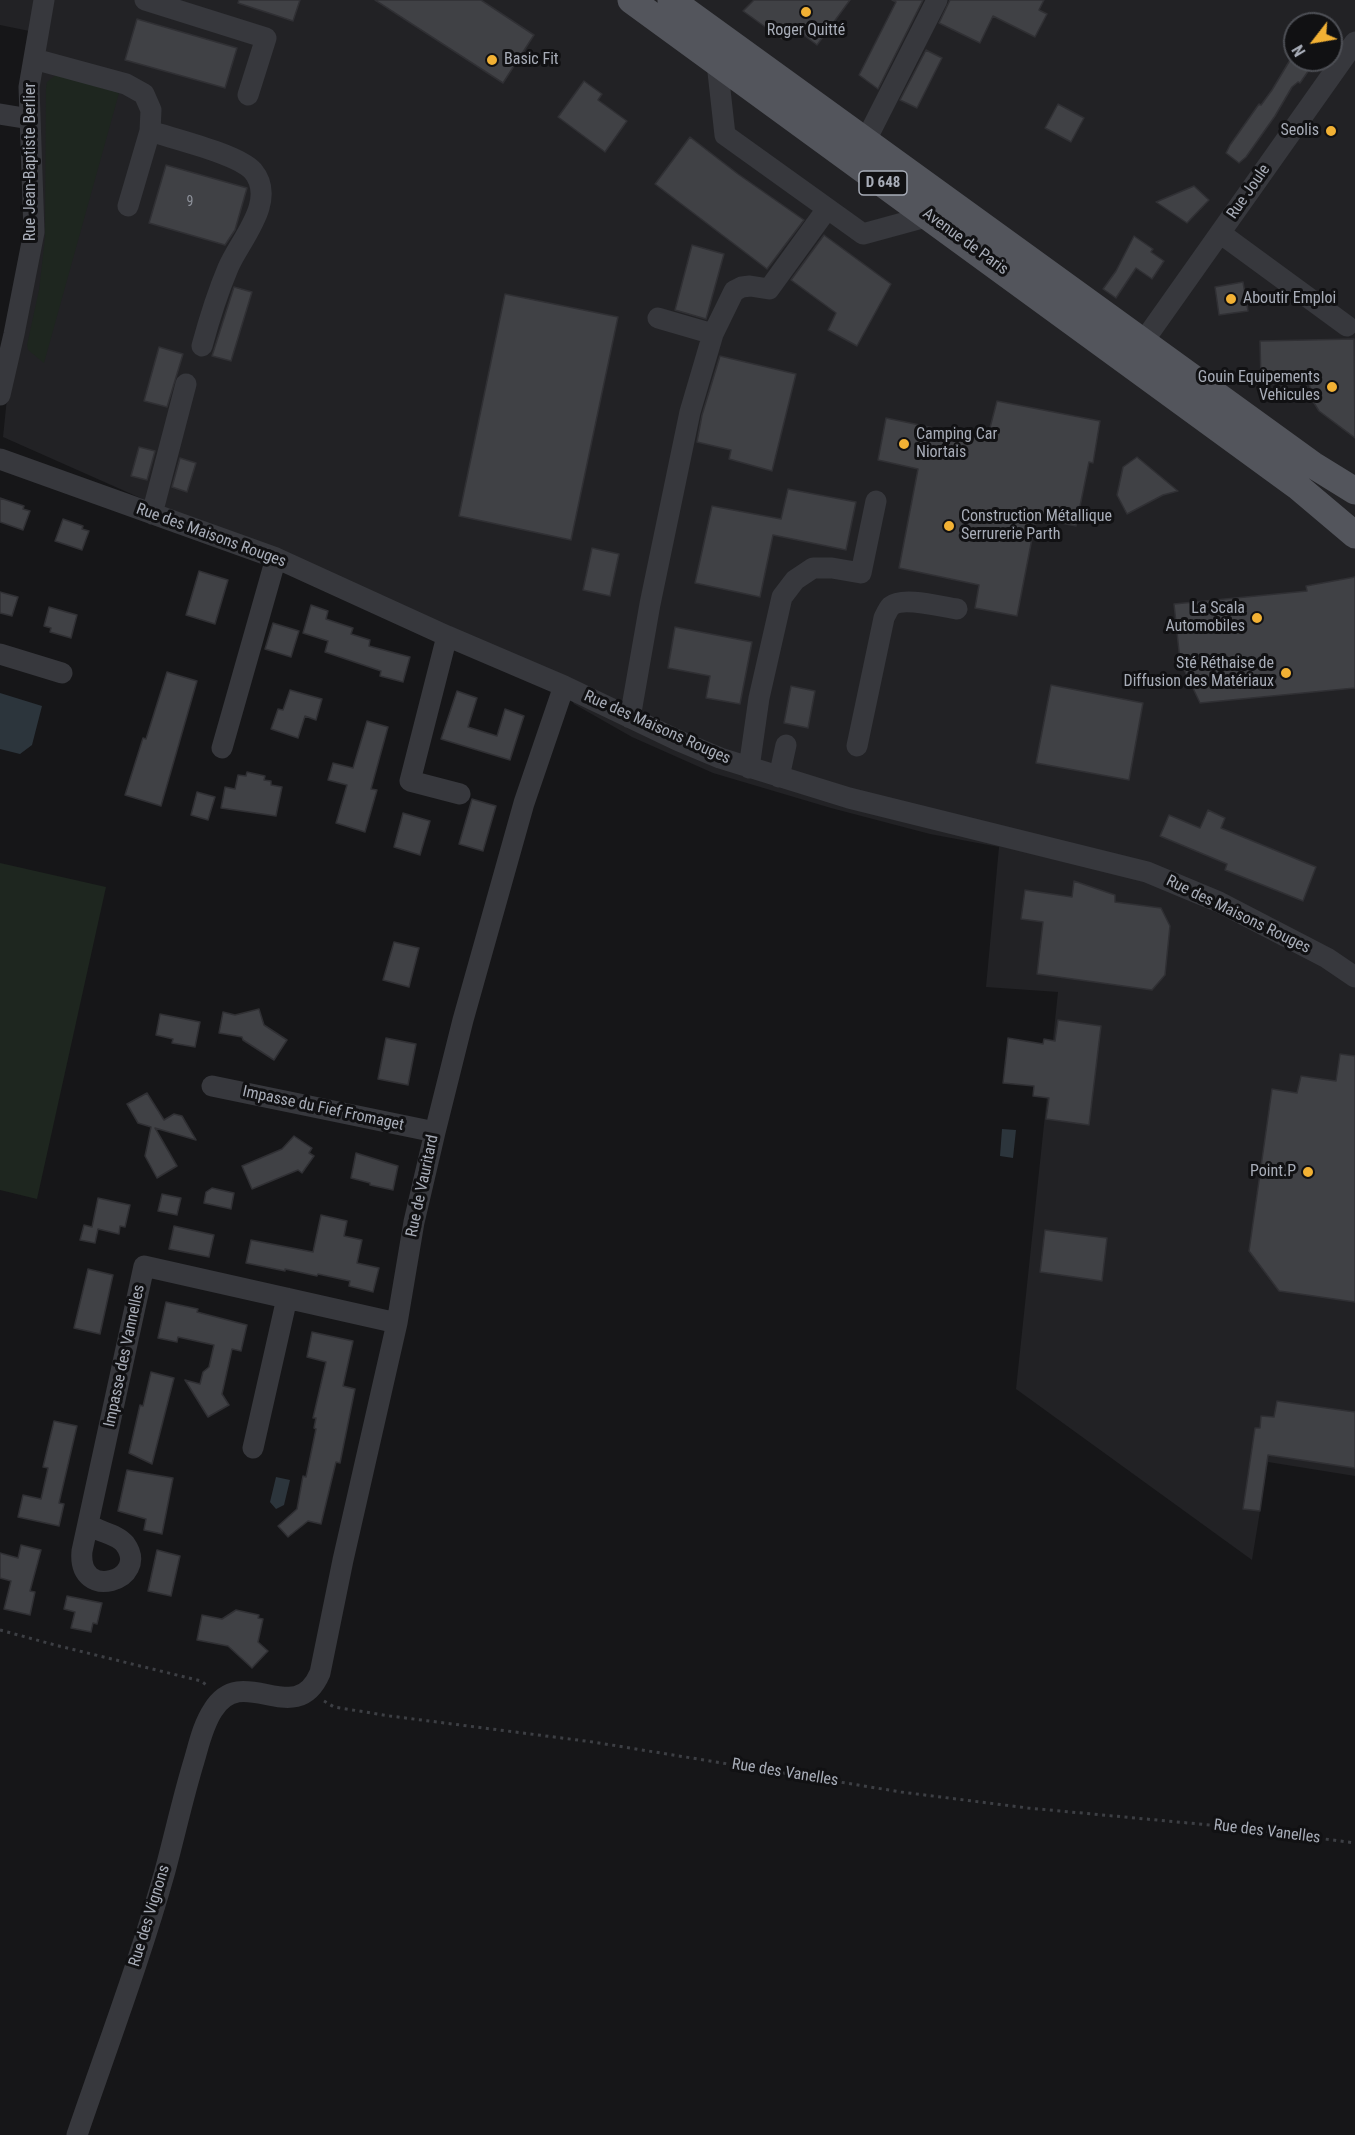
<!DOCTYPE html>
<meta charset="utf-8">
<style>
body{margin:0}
#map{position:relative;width:1355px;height:2135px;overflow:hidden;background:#161618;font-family:"Roboto Condensed",sans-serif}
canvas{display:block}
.north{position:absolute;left:1283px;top:12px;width:60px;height:60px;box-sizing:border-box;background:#111113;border:2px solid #4d4f55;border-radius:50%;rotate:239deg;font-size:16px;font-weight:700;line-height:24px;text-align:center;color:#a8adb8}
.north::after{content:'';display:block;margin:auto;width:21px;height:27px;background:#f2b134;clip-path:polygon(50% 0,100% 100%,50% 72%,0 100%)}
</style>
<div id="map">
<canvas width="1355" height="2135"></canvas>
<div class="north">N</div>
</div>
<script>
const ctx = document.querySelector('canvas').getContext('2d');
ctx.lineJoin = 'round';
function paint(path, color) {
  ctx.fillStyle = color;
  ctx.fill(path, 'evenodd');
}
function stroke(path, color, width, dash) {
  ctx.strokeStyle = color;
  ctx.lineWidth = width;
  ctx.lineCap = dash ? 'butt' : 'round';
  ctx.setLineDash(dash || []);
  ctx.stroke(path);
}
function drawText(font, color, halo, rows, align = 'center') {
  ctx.font = font + ' "Roboto Condensed",sans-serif';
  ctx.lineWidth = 6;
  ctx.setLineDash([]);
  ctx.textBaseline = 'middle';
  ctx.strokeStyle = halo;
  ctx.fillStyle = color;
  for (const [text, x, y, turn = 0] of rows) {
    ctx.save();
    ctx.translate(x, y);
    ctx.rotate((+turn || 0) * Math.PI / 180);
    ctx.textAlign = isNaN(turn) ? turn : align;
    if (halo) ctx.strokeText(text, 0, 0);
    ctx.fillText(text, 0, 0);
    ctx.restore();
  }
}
paint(new Path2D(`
 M0,0h1355v1476l-87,-14 -16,98 -236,-171 42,-397 -72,-5 13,-140 -69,-13 -99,-26 -118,-35 -81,-36 -58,-33 -10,-18 -561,-249 41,-403 -44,-9zM1295,24h36v36h-36z`), '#222225');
paint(new Path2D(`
 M57,74l62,19 -75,270 -16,-13 -1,-5 12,-55 6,-52 1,-150 1,-6z
 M0,863l106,24 -69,312 -37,-9z`), '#1e261f');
paint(new Path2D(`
 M0,693l42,13 -10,39 -12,9 -20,-5z
 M1002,1129l14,1 -3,28 -13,-2z
 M276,1477l14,3 -6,25 -8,4 -6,-7z`), '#2c353c');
const building = new Path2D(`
 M239,0h61l-7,21 -55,-18z
 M375,0h106l53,35 -31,48z
 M754,0h96l-33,45 -28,-21 -7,15 -39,-28z
 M892,0h31l-45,89 -19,-14 37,-73z
 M950,0h94l-5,10 8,4 -12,23 -42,-21 -13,27 -41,-20z
 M137,19l100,29 -12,40 -100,-28z
 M926,50l16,8 -25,50 -17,-8z
 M1290,60h26l-16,23 -2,-1 -6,5 -17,29 -29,41 -7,6 -13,-10 4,-8 29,-41 2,1 11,-15z
 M584,81l18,13 -4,6 29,21 -22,31 -47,-35z
 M1058,104l26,14 -13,24 -26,-14z
 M690,137l48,37 66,46 -37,49 -112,-85z
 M166,165l81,23 -12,42 -10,15 -76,-22z
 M1194,186l15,14 -22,23 -31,-21z
 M824,235l67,49 -34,62 -29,-16 8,-17 -45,-33z
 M1134,236l19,13 -2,3 13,9 -12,18 -16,-11 -20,30 -13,-9 13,-18z
 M692,245l32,9 -18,65 -31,-9z
 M1243,282l5,29 -29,4 -4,-28z
 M234,287l18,5 -21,69 -19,-5z
 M505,294l113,23 -47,223 -112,-24z
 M1354,339l1,99 -36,-27 -5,-8 -5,-20 -48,1 -1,-43z
 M159,347l24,7 -16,53 -23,-6z
 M720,356l76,18 -24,97 -43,-12 2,-9 -34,-8 5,-27z
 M997,401l103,20 -7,42 -4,-1 -13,64 -40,-8 -19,98 -42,-8 4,-23 -80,-17 19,-99 -40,-9 8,-42 101,21z
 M139,447l16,4 -8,29 -16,-4z
 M1137,457l41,34 -15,4 -36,19 -10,-19 6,-28z
 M180,458l16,5 -9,29 -15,-5z
 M788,489l68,13 -10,48 -73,-15 -13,62 -65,-14 17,-77 69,13z
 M0,498l24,8 -1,3 7,2 -7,19 -23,-8z
 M63,519l20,7 -1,3 7,2 -7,19 -27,-9z
 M592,548l27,6 -9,42 -27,-6z
 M199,571l29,9 -13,44 -29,-9z
 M1355,577v111l-155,15 -20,-42 -6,-57 133,-13 -1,-5z
 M0,592l18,5 -6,19 -12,-3z
 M311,605l17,6 -2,8 27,9 -2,6 19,6 -1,6 41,11 -7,25 -23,-6 1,-5 -56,-19 3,-11 -25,-8z
 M49,607l28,8 -6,23 -21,-6 1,-4 -7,-2z
 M273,623l26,8 -8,26 -26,-8z
 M675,627l77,15 -12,62 -34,-6 4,-22 -42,-8z
 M167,672l30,9 -36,125 -36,-11 18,-57 3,1z
 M1051,685l92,18 -14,77 -93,-17z
 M791,686l24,5 -7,37 -24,-5z
 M290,690l32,9 -6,21 -11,-4 -7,22 -27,-9 7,-20 5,1z
 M457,691l20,7 -9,29 29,9 8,-27 19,7 -14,44 -69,-21z
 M367,721l21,6 -17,62 6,1 -12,42 -29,-9 11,-38 -19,-5 5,-17 20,5z
 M247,772l18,4 -1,4 7,1v4l11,2 -6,29 -55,-8 4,-21 10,2 3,-14 8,1z
 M197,792l18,5 -7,23 -17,-5z
 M472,799l24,7 -13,45 -24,-7z
 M1208,810l17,8 -4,10 95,39 -13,34 -78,-31 2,-6 -67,-28 9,-21 31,13z
 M403,813l27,8 -10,34 -26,-8z
 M1074,881l41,14v7l46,6 9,18 -5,49 -13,15 -115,-16 6,-52 -22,-3 4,-29 47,7z
 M394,942l25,6 -10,39 -26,-7z
 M259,1009l5,16 23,15 -13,20 -31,-20 -1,-3 -23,-4 4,-21 12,3z
 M160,1014l40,8 -5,25 -23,-4 1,-4 -17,-4z
 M1058,1020l43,6 -12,99 -43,-6 3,-21 -16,-2 1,-10 -31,-3 5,-45 35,6 1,-5 11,2z
 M386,1038l30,6 -8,41 -30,-6z
 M1340,1054l15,2v246l-76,-11 -30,-40 23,-162 25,4 4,-17 35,5z
 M147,1093l17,27 10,-6 8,2 14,24 -41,-12 22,38 -20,12 -12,-22 6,-29 -13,-4 -11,-19z
 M294,1136l18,12 -3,5 5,3 -12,17 -4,-3 -46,19 -10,-23 40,-17z
 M356,1153l42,13 -5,24 -23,-5v-2l-19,-5z
 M212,1188l22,5 -3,16 -27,-6 2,-11z
 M162,1194l19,4 -4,17 -19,-4z
 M98,1198l32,7 -5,22 -5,-1 -1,8 -21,-5 -3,14 -15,-3 4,-15 8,2z
 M321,1215l26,6 -3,15 18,4 -5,23 22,5 -6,24 -24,-6 1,-5 -32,-7 -1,2 -32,-7v2l-39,-8 5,-23 62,12z
 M174,1226l40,9 -5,22 -40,-8z
 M1045,1230l62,8 -5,43 -62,-9z
 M88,1269l25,6 -13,59 -26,-6z
 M166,1302l32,7 -1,3 50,13 -6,26 -9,-2 -10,45 7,11 -21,12 -23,-37 15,4 3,-12 6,-5 5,-22 -36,-8 -1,5 -19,-4z
 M312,1332l41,9 -10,45 12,3 -15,74 -4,-1 -15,62 -13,-3 -20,16 -10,-11 19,-17 6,-33 3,1 10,-48 -2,-1 2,-10h-3l13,-56 -19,-5z
 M151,1372l23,6 -22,86 -23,-11 11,-48 3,1z
 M1277,1401l78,11v56l-87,-13 -8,56 -17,-2 12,-81h5l1,-12 13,1z
 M54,1421l23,5 -18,77 5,1 -5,22 -41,-9 5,-22 18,4 7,-31 -5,-1z
 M127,1470l46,8 -11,56 -18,-4 2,-11 -28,-8z
 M21,1545l20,5 -11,41 5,1 -5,23 -26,-6 7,-28 -11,-3v-25l18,5z
 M157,1550l23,6 -9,40 -23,-5z
 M67,1596l35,7 -5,21 -4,-1 -2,9 -20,-4 4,-16 -11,-3z
 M236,1610l23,5 -1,3 5,1 -5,23 10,9 -16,17 -24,-22 -31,-6 5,-25 20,4z`);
paint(building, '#404145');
stroke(building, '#303034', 1.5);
stroke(new Path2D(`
 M0,1630l55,15 146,36 8,6
 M324,1701l10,6 56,9 203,26 308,50 127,16 214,20 113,15`), '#3d3f44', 3, [3, 4.5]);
stroke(new Path2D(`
 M145,0l121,38 -18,57
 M34,59l92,25 18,10 7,16 -1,21 -22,75
 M717,63l8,72 138,99 66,-18
 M0,114l30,5
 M150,131c24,8 88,23 103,40 25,30 -14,70 -25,97 -11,26 -19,52 -26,78
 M865,142l72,-142
 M1220,233l127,93
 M658,318l55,16
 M1143,342l212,-300
 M0,395l14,-61 20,-102 -5,-145 15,-87
 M0,459l276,99 171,78 117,50 113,54 43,18 129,40 298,74 72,30 108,56 28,19
 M152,514l34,-130
 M447,636l-37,145 50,13
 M0,654l62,19
 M630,718l20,-114 40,-192 23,-78 21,-43 8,-4 8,-1 19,3 58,-80
 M857,746l27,-128c2,-4 4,-9 7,-12 12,-10 51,1 66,3
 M222,748l54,-190
 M749,768l10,-70 23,-101 13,-17 18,-12h19l29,5 15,-72
 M779,777l7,-32
 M212,1086l223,46
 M253,1448l34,-150
 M88,1524c11,9 28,9 37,20 26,36 -48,59 -43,7l62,-285 253,57
 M77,2135c30,-88 63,-175 88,-264 10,-37 18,-74 29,-110 5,-17 9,-36 19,-51 30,-49 82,21 107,-37l23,-113 54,-237 17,-101 21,-90 28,-112 61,-217 40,-117`), '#37383d', 21);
stroke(new Path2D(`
 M631,0l666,486 58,49
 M671,0l642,465 42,26`), '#53555c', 27);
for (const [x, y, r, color] of [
 [806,12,6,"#f2b134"],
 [492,60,6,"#f2b134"],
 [1331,131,6,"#f2b134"],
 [1231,299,6,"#f2b134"],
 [1332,387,6,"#f2b134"],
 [904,444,6,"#f2b134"],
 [949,526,6,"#f2b134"],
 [1257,618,6,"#f2b134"],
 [1286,673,6,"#f2b134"],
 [1308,1172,6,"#f2b134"]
]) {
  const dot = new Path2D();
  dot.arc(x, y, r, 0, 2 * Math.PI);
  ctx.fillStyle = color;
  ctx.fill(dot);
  stroke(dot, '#111113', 2);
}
drawText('14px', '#8e929b', null, [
 ["9",190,202]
]);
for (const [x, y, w] of [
 [883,183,48]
]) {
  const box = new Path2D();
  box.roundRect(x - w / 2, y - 12, w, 24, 4.5);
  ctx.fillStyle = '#111113';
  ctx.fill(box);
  stroke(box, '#a8adb8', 1.5);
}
drawText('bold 15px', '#a8adb8', null, [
 ["D 648",883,183]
]);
drawText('16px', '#a8adb8', '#111113', [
 ["Roger Quitté",806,31,"center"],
 ["Basic Fit",504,60,"left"],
 ["Seolis",1319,131],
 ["Aboutir Emploi",1243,299,"left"],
 ["Gouin Equipements",1320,378],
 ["Vehicules",1320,396],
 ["Camping Car",916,435,"left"],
 ["Niortais",916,453,"left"],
 ["Construction Métallique",961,517,"left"],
 ["Serrurerie Parth",961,535,"left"],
 ["La Scala",1245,609],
 ["Automobiles",1245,627],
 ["Sté Réthaise de",1274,664],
 ["Diffusion des Matériaux",1274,682],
 ["Point.P",1296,1172]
], 'right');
drawText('16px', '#a8adb8', '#111113', [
 ["Rue Jean-Baptiste Berlier",31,162,-90],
 ["Rue Joule",1249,192,-55],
 ["Avenue de Paris",965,242,36],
 ["Rue des Maisons Rouges",211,536,20],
 ["Rue des Maisons Rouges",657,728,24],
 ["Rue des Maisons Rouges",1238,915,26],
 ["Impasse du Fief Fromaget",323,1109,12],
 ["Rue de Vauritard",423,1186,-78],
 ["Impasse des Vannelles",125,1356,-78],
 ["Rue des Vanelles",785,1773,9],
 ["Rue des Vanelles",1267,1832,7],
 ["Rue des Vignons",150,1916,-73]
]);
</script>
